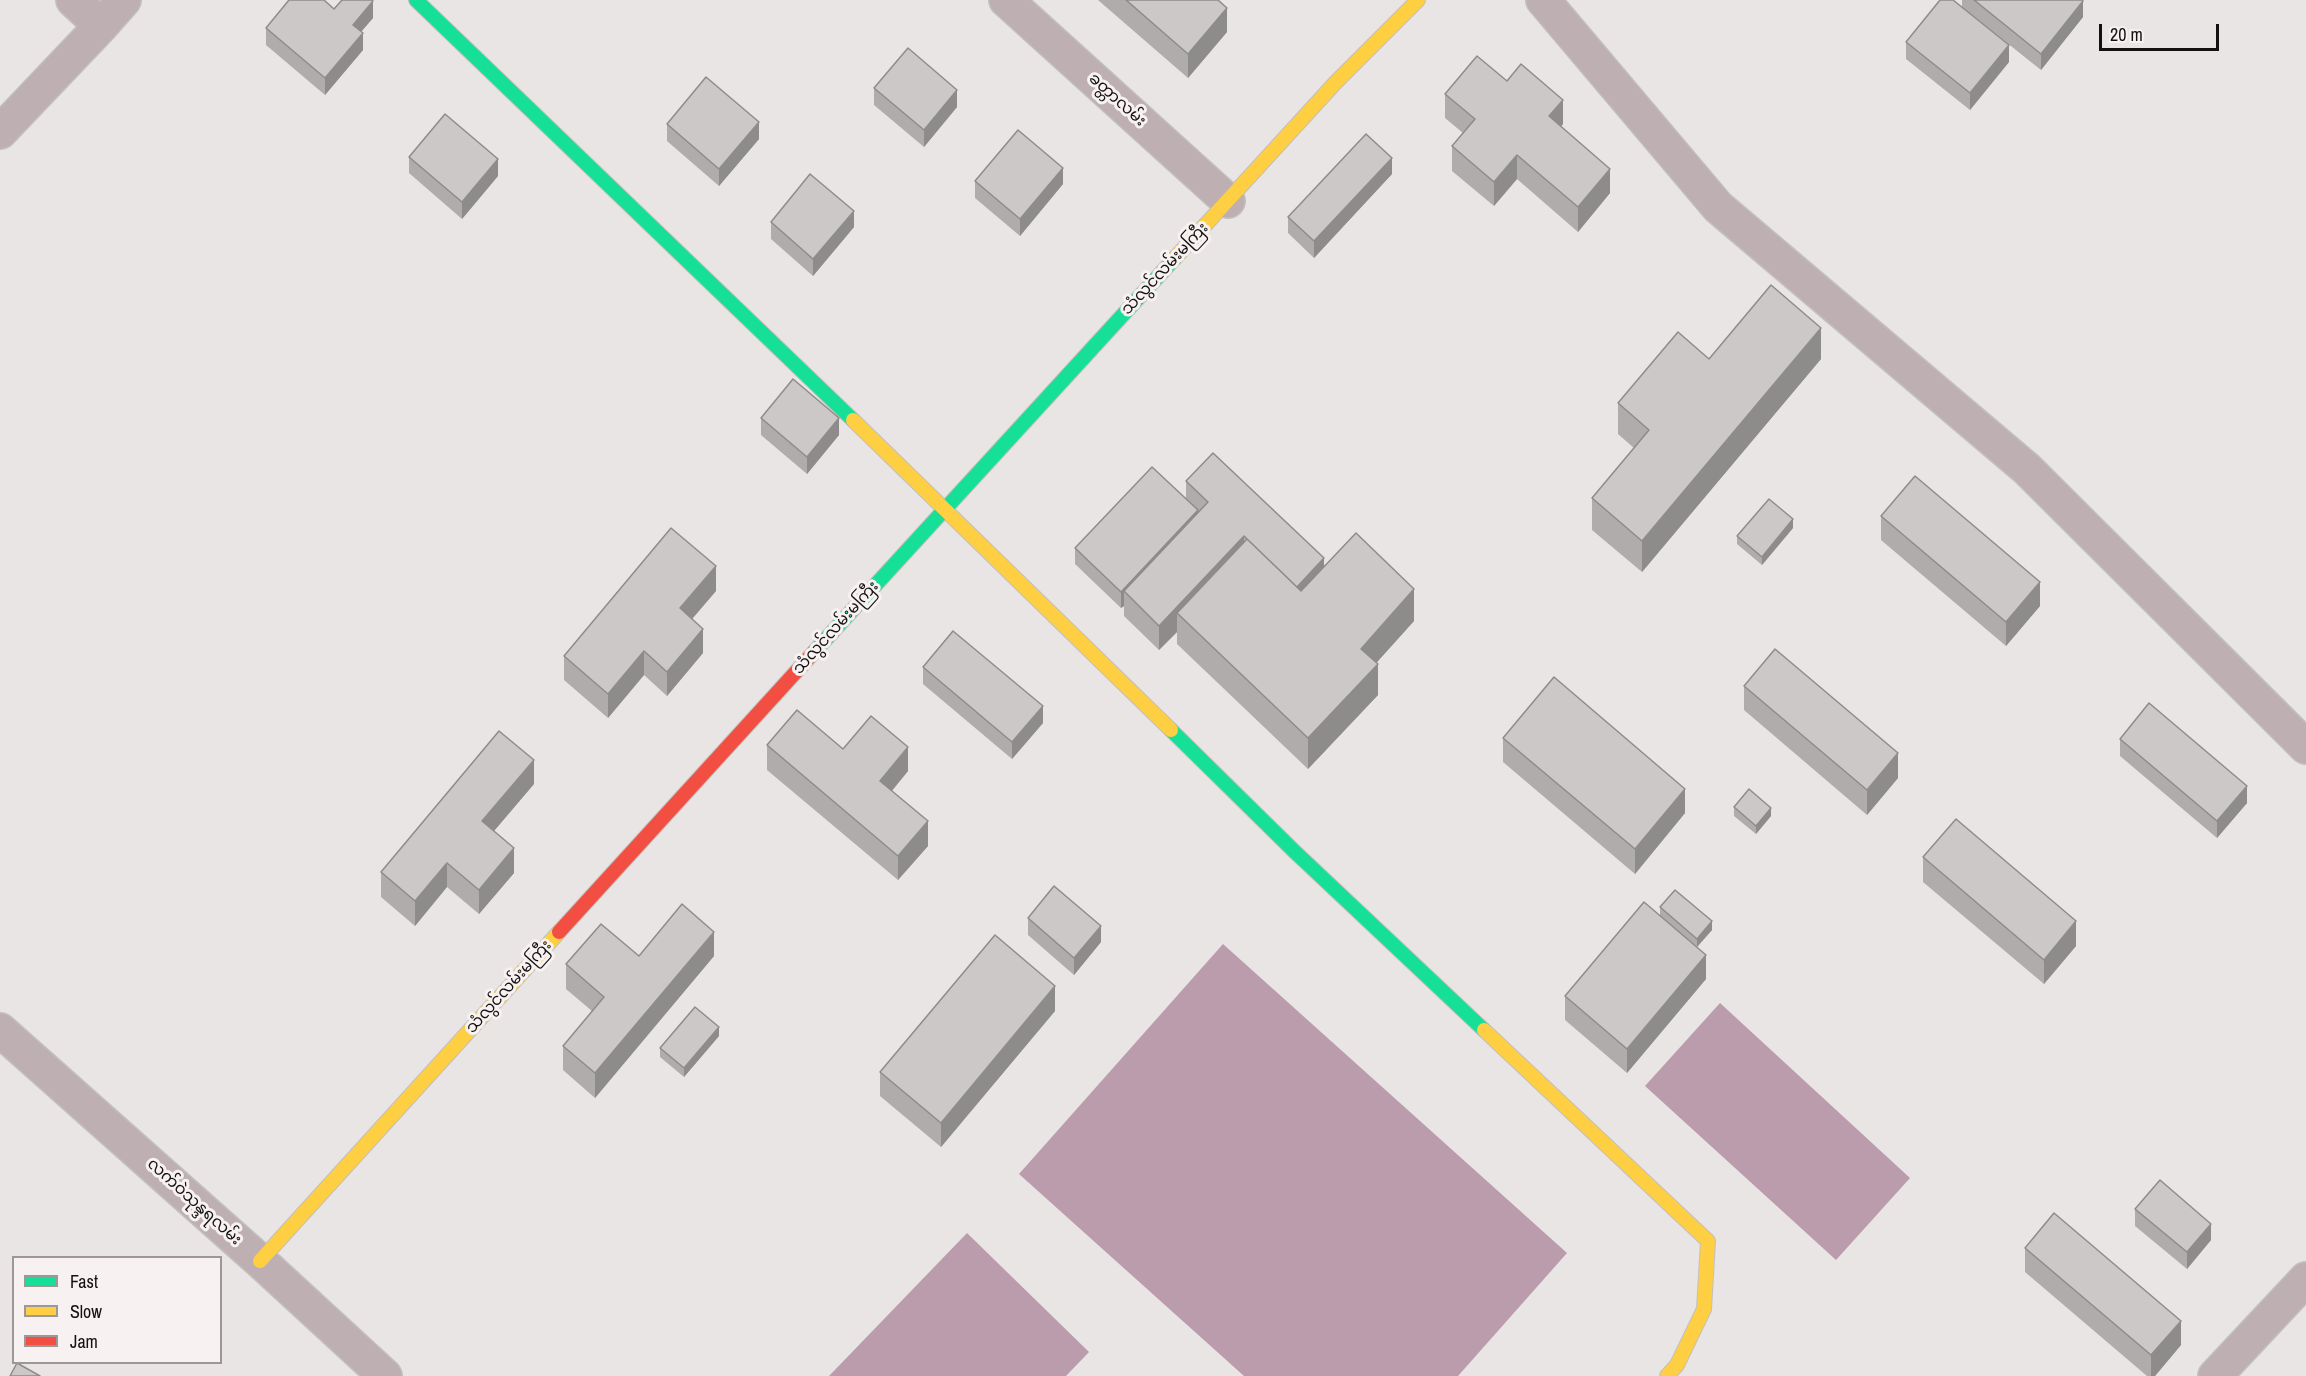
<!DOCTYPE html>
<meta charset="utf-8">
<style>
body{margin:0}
#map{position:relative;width:2306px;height:1376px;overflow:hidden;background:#e9e5e4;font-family:"Archivo Narrow",sans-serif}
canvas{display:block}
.legend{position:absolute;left:12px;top:1256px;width:210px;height:108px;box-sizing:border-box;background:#f8f1f1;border:2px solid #9d9797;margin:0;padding:8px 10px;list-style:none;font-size:18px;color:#141111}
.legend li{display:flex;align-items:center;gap:12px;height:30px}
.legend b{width:30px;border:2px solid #9d9797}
.scale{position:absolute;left:2099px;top:24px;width:120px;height:27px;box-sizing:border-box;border:3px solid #141111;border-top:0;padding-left:8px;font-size:18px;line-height:21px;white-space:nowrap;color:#141111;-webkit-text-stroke:4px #f8f1f1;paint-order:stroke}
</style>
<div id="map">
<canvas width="2306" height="1376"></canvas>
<ul class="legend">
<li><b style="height:8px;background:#16e098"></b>Fast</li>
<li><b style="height:8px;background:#ffcf43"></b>Slow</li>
<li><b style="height:8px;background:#f24e42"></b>Jam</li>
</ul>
<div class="scale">20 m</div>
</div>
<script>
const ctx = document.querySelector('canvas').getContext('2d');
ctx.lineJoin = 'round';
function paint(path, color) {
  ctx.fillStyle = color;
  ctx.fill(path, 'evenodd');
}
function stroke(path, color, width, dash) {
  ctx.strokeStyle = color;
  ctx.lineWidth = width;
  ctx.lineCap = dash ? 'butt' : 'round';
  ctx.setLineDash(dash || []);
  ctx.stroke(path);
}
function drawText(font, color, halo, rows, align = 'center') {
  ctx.font = font + ' "Archivo Narrow","Noto Sans Myanmar",sans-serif';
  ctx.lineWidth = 6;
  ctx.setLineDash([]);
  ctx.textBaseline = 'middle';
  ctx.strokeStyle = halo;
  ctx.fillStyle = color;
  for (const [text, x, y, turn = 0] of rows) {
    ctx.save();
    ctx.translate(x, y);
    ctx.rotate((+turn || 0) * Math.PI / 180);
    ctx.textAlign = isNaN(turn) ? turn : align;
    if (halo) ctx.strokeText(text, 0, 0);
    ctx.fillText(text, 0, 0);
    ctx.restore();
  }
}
paint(new Path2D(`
 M1223,944l344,309 -109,123h-214l-225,-202z
 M1720,1003l190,175 -74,82 -191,-174z
 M967,1233l122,119 -23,24h-237z`), '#ba9cac');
const street = new Path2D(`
 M73,0l28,26 23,-26
 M1006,0l222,201
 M1543,0l175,207 309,262 279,278
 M0,132l101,-106
 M0,1030l260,231 125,115
 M2215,1376l91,-97`);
const fast = new Path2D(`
 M416,0l437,420
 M815,651l360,-393
 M1171,730l123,121 190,179`);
const slow = new Path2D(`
 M1175,258l161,-176 82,-82
 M853,420l318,310
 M1484,1030l224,211 -4,68 -27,56 -10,11
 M260,1261l299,-329`);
const jam = new Path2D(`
 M559,932l256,-281`);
stroke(street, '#c2c0bf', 36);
stroke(fast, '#c2c0bf', 16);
stroke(slow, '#c2c0bf', 16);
stroke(jam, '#c2c0bf', 16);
stroke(street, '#bdafb2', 33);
stroke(fast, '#16e098', 14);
stroke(slow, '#ffcf43', 14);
stroke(jam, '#f24e42', 14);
paint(new Path2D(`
 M1098,0h120l9,32 -39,46z
 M1962,0h120l1,17 -42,53 -79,-63z
 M334,9l39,9 -12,14 2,18 -38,45 -59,-50v-17z
 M1906,42l103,20 -39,48 -64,-51z
 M1507,81l56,43 -2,2 49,67 -32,39 -61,-53 -23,27 -42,-35v-25l11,-13 -18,-15v-24z
 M874,88l83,19 -33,40 -50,-42z
 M667,124l92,15 -40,47 -52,-45z
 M409,157l89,19 -36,43 -53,-46z
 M1392,174l-78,84 -26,-25v-16z
 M975,181l88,3 -43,52 -45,-38z
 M771,222l83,5 -41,49 -42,-37z
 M1709,359h112l-179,213 -50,-42v-32l42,-50 -16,-14v-31z
 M761,418l78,17 -32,39 -46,-39z
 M1186,481l228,140 -38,42 2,32 -70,74 -131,-125v-12l-18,18 -35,-34v-10l-3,2 -46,-44v-16l111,-49z
 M1881,516l159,90 -34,40 -125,-106z
 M1793,528l-31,37 -25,-21v-8z
 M716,591l-24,28 11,34 -36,43 -23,-21 -36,43 -44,-38v-24z
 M923,667l120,56 -31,36 -89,-75z
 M1744,686l154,92 -31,37 -123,-105z
 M1503,738l182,75 -50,61 -132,-112z
 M2120,739l127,64 -30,35 -97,-82z
 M767,745l76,4 65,22 -16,20 36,55 -30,34 -131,-110z
 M534,784l-40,47 20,42 -35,41 -32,-27 -32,39 -34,-29v-25z
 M1734,807l37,9 -15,18 -22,-18z
 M1923,857l153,89 -32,38 -121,-102z
 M1660,907l52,23 -15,17 -37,-31z
 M1028,918l73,24 -27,33 -46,-40z
 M639,956h75l-119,142 -32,-28v-24l29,-35 -26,-22v-25z
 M1706,979l-79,94 -62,-53v-24z
 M1055,1011l-114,136 -61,-51v-24z
 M719,1036l-35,41 -24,-20v-9z
 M2135,1209l76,31 -24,29 -52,-43z
 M2025,1248l156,97 -26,31h-8l-122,-104z`), '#afacab');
paint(new Path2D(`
 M373,1v17l-20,23v-16z
 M2083,1v16l-42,53v-16z
 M1227,8v24l-39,46v-24z
 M363,33v17l-38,45v-17z
 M2009,45v17l-39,48v-17z
 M957,90v17l-33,40v-17z
 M1563,100v24l-14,16v-24z
 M759,122v17l-40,47v-17z
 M1517,155v24l-23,27v-24z
 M1392,158v16l-78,84v-17z
 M498,159v17l-36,43v-17z
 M1063,168v16l-43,52v-17z
 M1610,169v24l-32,39v-25z
 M854,211v16l-41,49v-17z
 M1821,328v31l-179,213v-31z
 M839,418v17l-32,39v-17z
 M1198,510v17l-74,64v15l-3,2v-16z
 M1793,519v9l-31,37v-8z
 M1244,536v25l-67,52v19l-18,18v-24z
 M1324,558v24l-27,29v-24z
 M716,566v25l-36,42v-25z
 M2040,582v24l-34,40v-24z
 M1414,589v32l-53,59v-31z
 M703,629v24l-36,43v-24z
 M644,651v24l-36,43v-24z
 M1378,664v31l-70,74v-31z
 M1043,706v17l-31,36v-17z
 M908,747v24l-28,34v-24z
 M1898,753v25l-31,37v-25z
 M534,760v24l-52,61v-24z
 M2247,786v17l-30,35v-17z
 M1685,789v24l-50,61v-25z
 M1771,808v8l-15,18v-8z
 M928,821v25l-30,34v-24z
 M514,848v25l-35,41v-24z
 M447,863v24l-32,39v-25z
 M1712,921v9l-15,17v-8z
 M2076,921v25l-32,38v-24z
 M1101,926v16l-27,33v-17z
 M714,932v24l-119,142v-25z
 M1706,955v24l-79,94v-24z
 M1055,986v25l-114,136v-24z
 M719,1027v9l-35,41v-9z
 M2211,1224v16l-24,29v-17z
 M2181,1321v24l-26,31h-4v-21z`), '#8e8c8b');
const building = new Path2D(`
 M289,0h35l10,9 8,-9h30l1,1 -20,24 10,8 -38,45 -59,-50z
 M1126,0h92l9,8 -39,46z
 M1940,0h13l56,45 -39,48 -64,-51z
 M1974,0h108l1,1 -42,53z
 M908,48l49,42 -33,40 -50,-42z
 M1477,56l30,25 14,-17 42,36 -14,16 61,53 -32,38 -61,-52 -23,27 -42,-36 23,-27 -30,-25z
 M706,77l53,45 -40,47 -52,-45z
 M445,114l53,45 -36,43 -53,-45z
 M1018,130l45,38 -43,51 -45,-38z
 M1366,134l26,24 -78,83 -26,-24z
 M810,174l44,37 -41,48 -42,-37z
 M1771,285l50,43 -179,213 -50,-43 57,-68 -31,-27 60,-71 31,27z
 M793,379l46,39 -32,39 -46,-39z
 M1213,453l111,105 -27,29 -53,-51 -85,90 -35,-35 84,-89 -22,-21z
 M1152,467l46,43 -77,82 -46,-44z
 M1915,476l125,106 -34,40 -125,-106z
 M1769,499l24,20 -31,38 -25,-21z
 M671,528l45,38 -36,42 23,21 -36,43 -23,-21 -36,43 -44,-38z
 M1356,533l58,56 -53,60 17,15 -70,74 -131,-125 70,-74 54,52z
 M953,631l90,75 -31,36 -89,-75z
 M1775,649l123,104 -31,37 -123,-104z
 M1554,677l131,112 -50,60 -132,-111z
 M2149,703l98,83 -30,35 -97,-82z
 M797,710l46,39 28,-33 37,31 -28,34 48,40 -30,35 -131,-111z
 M499,731l35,29 -52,61 32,27 -35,42 -32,-27 -32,38 -34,-29z
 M1749,789l22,19 -15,18 -22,-19z
 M1956,819l120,102 -32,39 -121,-103z
 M1054,886l47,40 -27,32 -46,-40z
 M1675,890l37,31 -15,18 -37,-32z
 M1644,902l62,53 -79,94 -62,-53z
 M682,904l32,28 -119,141 -32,-27 41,-49 -38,-33 35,-40 38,32z
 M995,935l60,51 -114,137 -61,-51z
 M695,1007l24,20 -35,41 -24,-20z
 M2160,1180l51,44 -24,28 -52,-43z
 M2054,1213l127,108 -30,34 -126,-107z
 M17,1363l23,13h-30z`);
paint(building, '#cbc8c7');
stroke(building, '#8e8c8b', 1.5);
drawText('16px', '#141111', '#f8f1f1', [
 ["ခတ္တာလမ်း",1117,100,42],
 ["သံလွင်လမ်းမကြီး",1165,269,-47],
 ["သံလွင်လမ်းမကြီး",836,628,-48],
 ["သံလွင်လမ်းမကြီး",509,987,-48],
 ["လက်ဝဲသုန္ဒရလမ်း",194,1202,42]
]);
</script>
